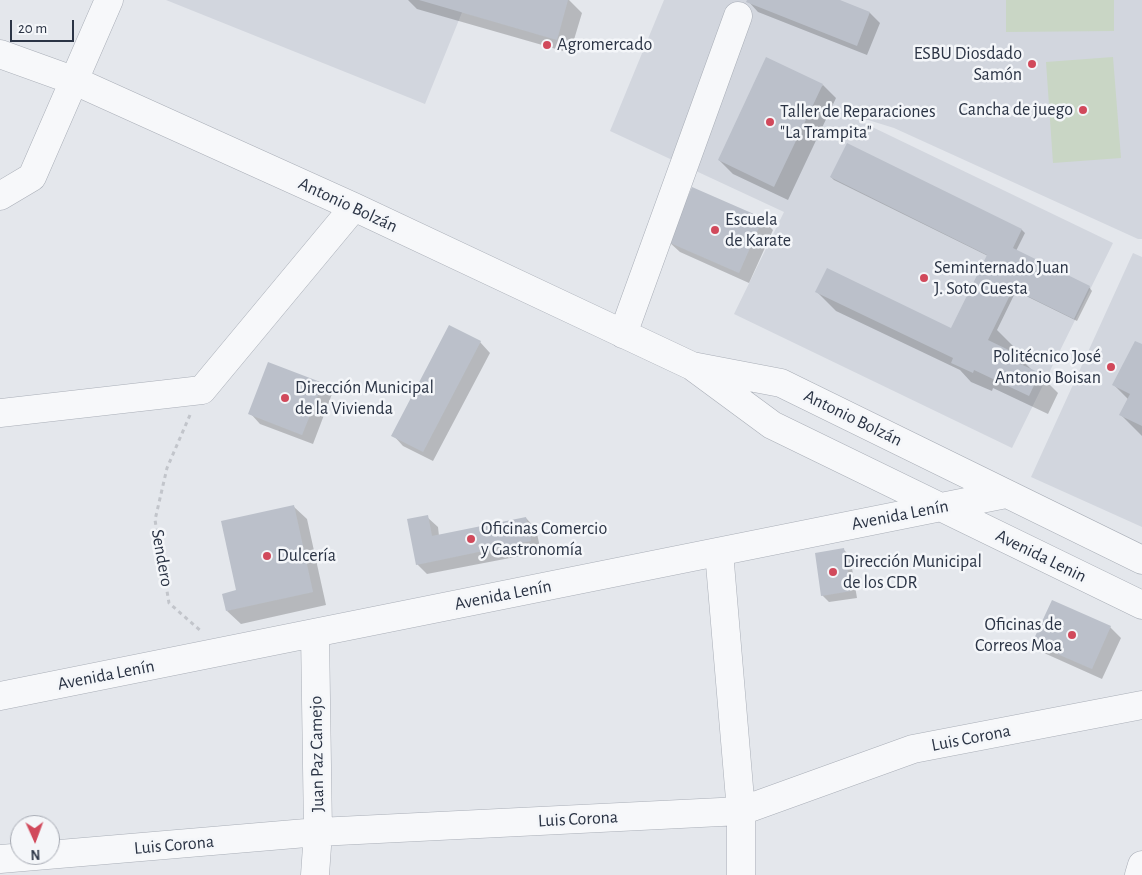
<!DOCTYPE html>
<meta charset="utf-8">
<style>
body{margin:0}
#map{position:relative;width:1142px;height:875px;overflow:hidden;background:#e4e7ec;font-family:"Alegreya Sans",sans-serif}
canvas{display:block}
.north{position:absolute;left:10px;top:815px;width:50px;height:50px;box-sizing:border-box;background:#f4f6f9;border:1px solid #a4a8b1;border-radius:50%;rotate:178deg;font-size:14px;font-weight:700;line-height:20px;text-align:center;color:#2b3445}
.north::after{content:'';display:block;margin:auto;width:18px;height:22px;background:#d1495b;clip-path:polygon(50% 0,100% 100%,50% 72%,0 100%)}
.scale{position:absolute;left:10px;top:20px;width:64px;height:22px;box-sizing:border-box;border:2px solid #2b3445;border-top:0;padding-left:6px;font-size:15px;line-height:18px;white-space:nowrap;color:#2b3445;-webkit-text-stroke:4px #f4f6f9;paint-order:stroke}
</style>
<div id="map">
<canvas width="1142" height="875"></canvas>
<div class="north">N</div>
<div class="scale">20 m</div>
</div>
<script>
const ctx = document.querySelector('canvas').getContext('2d');
ctx.lineJoin = 'round';
function paint(path, color) {
  ctx.fillStyle = color;
  ctx.fill(path, 'evenodd');
}
function stroke(path, color, width, dash) {
  ctx.strokeStyle = color;
  ctx.lineWidth = width;
  ctx.lineCap = dash ? 'butt' : 'round';
  ctx.setLineDash(dash || []);
  ctx.stroke(path);
}
function drawText(font, color, halo, rows, align = 'center') {
  ctx.font = font + ' "Alegreya Sans",sans-serif';
  ctx.lineWidth = 5;
  ctx.setLineDash([]);
  ctx.textBaseline = 'middle';
  ctx.strokeStyle = halo;
  ctx.fillStyle = color;
  for (const [text, x, y, turn = 0] of rows) {
    ctx.save();
    ctx.translate(x, y);
    ctx.rotate((+turn || 0) * Math.PI / 180);
    ctx.textAlign = isNaN(turn) ? turn : align;
    if (halo) ctx.strokeText(text, 0, 0);
    ctx.fillText(text, 0, 0);
    ctx.restore();
  }
}
paint(new Path2D(`
 M166,0h301l-42,104z
 M664,0h478v239h-4l-244,-111 -55,-17 274,132 -101,205 -278,-134 50,-102 -174,-81z
 M1133,253l9,4v270l-111,-50z`), '#d2d6de');
paint(new Path2D(`
 M1006,0h108v31l-108,1z
 M1113,57l8,101 -68,5 -7,-101z`), '#c9d6c5');
paint(new Path2D(`
 M408,0h161l13,13 -12,40 -153,-44z
 M748,0h89l33,13 10,10 -13,32 -109,-43 -10,-11z
 M823,85l13,13 -48,102 -55,-26 -14,-14z
 M847,145l175,85 3,3 -9,18 73,36 3,4 -15,30 -61,-30 -19,39 16,16 -3,6 8,4 15,15 6,3 19,19 -10,21 -55,-26 -1,3 -21,-9 -11,-12 -124,-59 -19,-19 135,37 36,-73 -154,-76 -3,-3z
 M693,189l69,30 11,11 -24,53 -69,-31 -11,-10z
 M480,342l10,11 -57,108 -30,-15 -10,-11z
 M1142,346v90l-21,-21 8,-15 -15,-15z
 M322,384l10,10 -19,50 -53,-20 -10,-11z
 M293,506l14,13 19,86 -85,19 -14,-13 11,-20z
 M427,517l11,10 1,9 87,-18 10,11 5,23 -114,22 -10,-10z
 M843,549l7,7 7,42 -28,4 -7,-7z
 M1052,602l58,25 11,11 -19,41 -58,-26 -10,-10z`), '#0003');
paint(new Path2D(`
 M419,0h149l-11,40z
 M747,0h93l30,12 -13,34 -111,-44z
 M766,57l57,27 -49,103 -56,-27z
 M847,143l175,86 -9,19 77,38 -16,33 -61,-30 -25,51 31,15 -3,7 24,11 -11,23 -55,-26 -1,3 -22,-10 2,-5 -138,-66 12,-24 124,60 36,-73 -157,-78z
 M692,187l71,31 -24,55 -71,-31z
 M449,325l32,16 -58,111 -32,-16z
 M1135,341l7,3v82l-23,-11 11,-21 -18,-9z
 M268,362l55,21 -21,52 -54,-21z
 M294,505l19,87 -87,19 -4,-17 14,-4 -15,-69z
 M428,515l4,21 94,-19 5,24 -115,24 -9,-46z
 M844,548l7,43 -30,5 -6,-43z
 M1052,600l59,26 -19,43 -60,-26z`), '#bbc0ca');
const minor = new Path2D(`
 M0,54l75,27 279,126 338,159
 M0,196l32,-19 77,-177
 M623,334l115,-318
 M0,413l202,-23 152,-183
 M719,552l22,259v64
 M1142,560l-361,-177 -89,-17 80,59 370,180
 M0,696l1006,-202
 M0,859l318,-27 423,-21 172,-62 229,-44
 M315,875l3,-43 -3,-199
 M1139,875l3,-10`);
stroke(minor, '#a9aeb7', 29);
stroke(new Path2D(`
 M190,415l-23,53 -12,52 14,83 33,29`), '#c2c5cb', 3, [4, 4]);
stroke(minor, '#f7f8fa', 28);
for (const [x, y, r, color] of [
 [547,45,5,"#d1495b"],
 [1032,64,5,"#d1495b"],
 [1083,110,5,"#d1495b"],
 [770,122,5,"#d1495b"],
 [715,230,5,"#d1495b"],
 [924,278,5,"#d1495b"],
 [1111,367,5,"#d1495b"],
 [285,398,5,"#d1495b"],
 [471,539,5,"#d1495b"],
 [267,556,5,"#d1495b"],
 [833,572,5,"#d1495b"],
 [1072,635,5,"#d1495b"]
]) {
  const dot = new Path2D();
  dot.arc(x, y, r, 0, 2 * Math.PI);
  ctx.fillStyle = color;
  ctx.fill(dot);
  stroke(dot, '#f4f6f9', 2);
}
drawText('18px', '#2b3445', '#f4f6f9', [
 ["Agromercado",557,45],
 ["ESBU Diosdado",1022,54,"right"],
 ["Samón",1022,75,"right"],
 ["Cancha de juego",1073,110,"right"],
 ["Taller de Reparaciones",780,112],
 ["\"La Trampita\"",780,133],
 ["Escuela",725,220],
 ["de Karate",725,241],
 ["Seminternado Juan",934,268],
 ["J. Soto Cuesta",934,289],
 ["Politécnico José",1101,357,"right"],
 ["Antonio Boisan",1101,378,"right"],
 ["Dirección Municipal",295,388],
 ["de la Vivienda",295,409],
 ["Oficinas Comercio",481,529],
 ["y Gastronomía",481,550],
 ["Dulcería",277,556],
 ["Dirección Municipal",843,562],
 ["de los CDR",843,583],
 ["Oficinas de",1062,625,"right"],
 ["Correos Moa",1062,646,"right"]
], 'left');
drawText('18px', '#2b3445', '#f4f6f9', [
 ["Antonio Bolzán",348,205,25],
 ["Antonio Bolzán",853,418,26],
 ["Avenida Lenín",900,515,-11],
 ["Avenida Lenin",1041,556,26],
 ["Sendero",162,558,80],
 ["Avenida Lenín",503,595,-11],
 ["Avenida Lenín",106,675,-11],
 ["Luis Corona",971,738,-11],
 ["Juan Paz Camejo",317,754,-91],
 ["Luis Corona",578,819,-3],
 ["Luis Corona",174,845,-5]
]);
</script>
